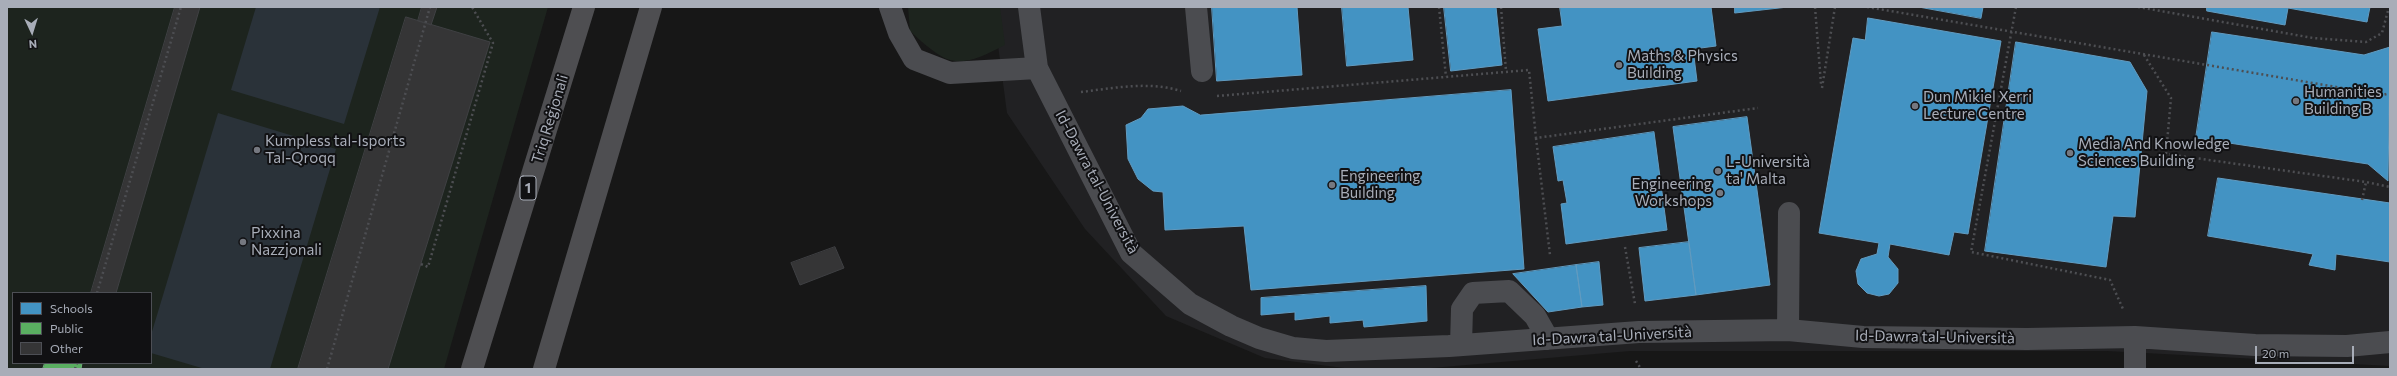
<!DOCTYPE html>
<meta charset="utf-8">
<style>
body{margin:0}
#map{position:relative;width:2397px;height:376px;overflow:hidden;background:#171717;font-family:Commissioner,sans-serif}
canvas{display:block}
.frame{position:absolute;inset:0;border:8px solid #a8adb8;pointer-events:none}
.legend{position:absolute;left:12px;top:292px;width:140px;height:72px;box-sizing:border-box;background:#111113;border:1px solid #4d4f55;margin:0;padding:5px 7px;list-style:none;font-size:12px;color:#a8adb8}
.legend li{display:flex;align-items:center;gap:8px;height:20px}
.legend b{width:20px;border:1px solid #4d4f55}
.north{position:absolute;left:12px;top:12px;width:40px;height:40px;-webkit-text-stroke:3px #111113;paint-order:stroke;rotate:176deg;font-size:11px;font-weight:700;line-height:16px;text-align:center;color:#a8adb8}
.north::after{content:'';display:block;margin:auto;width:14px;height:18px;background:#a8adb8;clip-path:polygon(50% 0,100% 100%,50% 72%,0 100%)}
.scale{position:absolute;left:2255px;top:346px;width:99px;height:18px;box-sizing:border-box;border:2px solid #a8adb8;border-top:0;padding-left:5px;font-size:12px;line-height:14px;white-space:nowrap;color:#a8adb8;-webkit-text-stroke:3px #111113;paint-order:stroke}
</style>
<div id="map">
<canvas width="2397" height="376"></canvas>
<div class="frame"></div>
<ul class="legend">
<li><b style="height:11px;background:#4393c3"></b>Schools</li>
<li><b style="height:11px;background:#5aae61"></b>Public</li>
<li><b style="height:11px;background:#353536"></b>Other</li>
</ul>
<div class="north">N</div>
<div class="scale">20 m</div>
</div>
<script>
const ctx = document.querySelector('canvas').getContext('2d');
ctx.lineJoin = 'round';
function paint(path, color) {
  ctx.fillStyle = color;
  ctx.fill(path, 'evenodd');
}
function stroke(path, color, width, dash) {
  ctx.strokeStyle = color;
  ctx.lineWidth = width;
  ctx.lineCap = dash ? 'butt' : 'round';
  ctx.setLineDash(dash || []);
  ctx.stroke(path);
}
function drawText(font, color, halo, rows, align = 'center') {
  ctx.font = font + ' Commissioner,sans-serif';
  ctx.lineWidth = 4;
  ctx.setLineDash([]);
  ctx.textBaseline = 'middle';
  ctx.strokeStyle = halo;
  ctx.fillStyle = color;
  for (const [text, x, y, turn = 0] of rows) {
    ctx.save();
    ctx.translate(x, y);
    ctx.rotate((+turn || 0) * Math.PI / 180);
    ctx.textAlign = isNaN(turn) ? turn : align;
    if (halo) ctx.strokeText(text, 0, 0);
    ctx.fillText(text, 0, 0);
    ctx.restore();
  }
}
paint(new Path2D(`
 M993,7h1397v359l-283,-15h-477l-210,18h-68l-87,-11 -99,-42 -81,-87 -78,-116z`), '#212123');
paint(new Path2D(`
 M7,7h541l-104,362h-437zM13,293h138v70h-138z
 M908,7h92l5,38c-48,25 -56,22 -95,-14z`), '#1d241e');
paint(new Path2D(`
 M256,7h124l-36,117 -113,-34z
 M218,113l118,36 -66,220h-65l-54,-16v-18z`), '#2a3239');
const schools = new Path2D(`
 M1212,7h85l5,68 -85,6z
 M1342,7h66l5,53 -66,6z
 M1444,7h52l6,58 -51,6z
 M1560,7h151l5,39 -23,3 4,32 -149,20 -10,-72 24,-3z
 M1735,7h53l-53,6z
 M1919,7h64l-2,11z
 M2207,7h163l-3,15 -79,-14 -3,17 -78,-14z
 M1868,18l133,23 -33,193 -14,-2 -5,23 -59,-11 -2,13 10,12v14l-9,11 -10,2 -12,-3 -9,-9 -2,-13 5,-12 16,-5 2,-11 -60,-10 34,-195 12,2z
 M2212,32l152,23 26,-8 -2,134 -20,-17 -172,-26z
 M2016,42l114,20 17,29 -12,126 -22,-1 -7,51 -121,-16z
 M1511,90l13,179 -273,21 -7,-64 -79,4 -2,-38 -10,-1 -15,-12 -10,-20 -2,-34 15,-7 7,-9 35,-3 17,9z
 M1747,117l23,168 -74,10 -23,-168z
 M1654,132l13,98 -101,14 -5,-40 6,-1 -4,-23 -5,1 -5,-34z
 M2218,178l172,25v59l-54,-8 -1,16 -26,-5 4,-11 -105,-18z
 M1689,242l7,53 -51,6 -6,-53z
 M1599,262l4,43 -21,2 -6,-42z
 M1576,265l6,42 -34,5 -35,-38z
 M1426,286l1,35 -63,6 -1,-7 -33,3v-7l-35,4v-8l-34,3v-17z`);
paint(schools, '#4393c3');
stroke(schools, '#619bc0', 1);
const public = new Path2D(`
 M45,363h37l-1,6h-38z`);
paint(public, '#5aae61');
stroke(public, '#71ae7b', 1);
const building = new Path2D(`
 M175,7h25l-84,286h-25z
 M422,7h15l-6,18 -13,-4z
 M406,17l84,25 -102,327h-90z
 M835,247l9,21 -44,17 -9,-22z`);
paint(building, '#353536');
stroke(building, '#3f4043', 1);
stroke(new Path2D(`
 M1439,7l7,70
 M1501,7l5,64
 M1815,7l6,77
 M1867,7l516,88 7,-2
 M2016,7l-45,245 139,28 13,29
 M2138,7l175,31 53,4 16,-9 7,-26
 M2144,55l27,43 -5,56 200,28 24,5
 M1822,88l13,-81
 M1081,92c33,-4 68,-11 100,-1
 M1217,96l312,-26 7,68 222,-30
 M1536,138l14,117
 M2362,200l4,-18
 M1625,247l10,57
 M421,264l7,3 65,-224 -21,-36
 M97,293l84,-286
 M1636,361l5,8
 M75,369l2,-6
 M327,369l103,-362`), '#4d4e52', 2.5, [2, 3]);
stroke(new Path2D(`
 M890,7l9,26 15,26 36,14 87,-5
 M1029,7l8,61 94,185 59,51 41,22 28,12 34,10 33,3 123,-5 190,-14 149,-2 75,7 164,2 108,-2 120,8 92,1 43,-4
 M1196,7l6,64
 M1788,330l1,-117
 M1461,345l1,-36 11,-16 36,-2 26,25 13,23
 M2135,369v-32`), '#4b4c50', 22);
stroke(new Path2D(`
 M472,369l112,-362
 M544,369l107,-362`), '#4e4e51', 22);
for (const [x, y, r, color] of [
 [1619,65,4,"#757880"],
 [2296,101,4,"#757880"],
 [1915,106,4,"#757880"],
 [257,150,4,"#757880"],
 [2070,153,4,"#757880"],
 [1718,171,4,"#757880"],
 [1332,185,4,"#757880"],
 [1720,193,4,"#757880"],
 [243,242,4,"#757880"]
]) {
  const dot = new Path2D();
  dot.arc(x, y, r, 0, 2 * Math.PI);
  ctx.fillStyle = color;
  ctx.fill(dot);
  stroke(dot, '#111113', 1.5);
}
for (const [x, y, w] of [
 [528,188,16]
]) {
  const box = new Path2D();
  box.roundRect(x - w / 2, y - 12, w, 24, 3);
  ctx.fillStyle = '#111113';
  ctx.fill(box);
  stroke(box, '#a8adb8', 1);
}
drawText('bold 14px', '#a8adb8', null, [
 ["1",528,188]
]);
drawText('15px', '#a8adb8', '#111113', [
 ["Maths & Physics",1627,56],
 ["Building",1627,73],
 ["Humanities",2304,92],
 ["Building B",2304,109],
 ["Dun Mikiel Xerri",1923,97],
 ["Lecture Centre",1923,114],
 ["Kumpless tal-Isports",265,141],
 ["Tal-Qroqq",265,158],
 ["Media And Knowledge",2078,144],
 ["Sciences Building",2078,161],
 ["L-Università",1726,162],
 ["ta' Malta",1726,179],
 ["Engineering",1340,176],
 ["Building",1340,193],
 ["Engineering",1712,184,"right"],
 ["Workshops",1712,201,"right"],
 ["Pixxina",251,233],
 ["Nazzjonali",251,250]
], 'left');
drawText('15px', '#a8adb8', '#111113', [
 ["Triq Reġjonali",550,119,-73],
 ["Id-Dawra tal-Università",1097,182,62],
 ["Id-Dawra tal-Università",1612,336,-3],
 ["Id-Dawra tal-Università",1935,337,1]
]);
</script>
